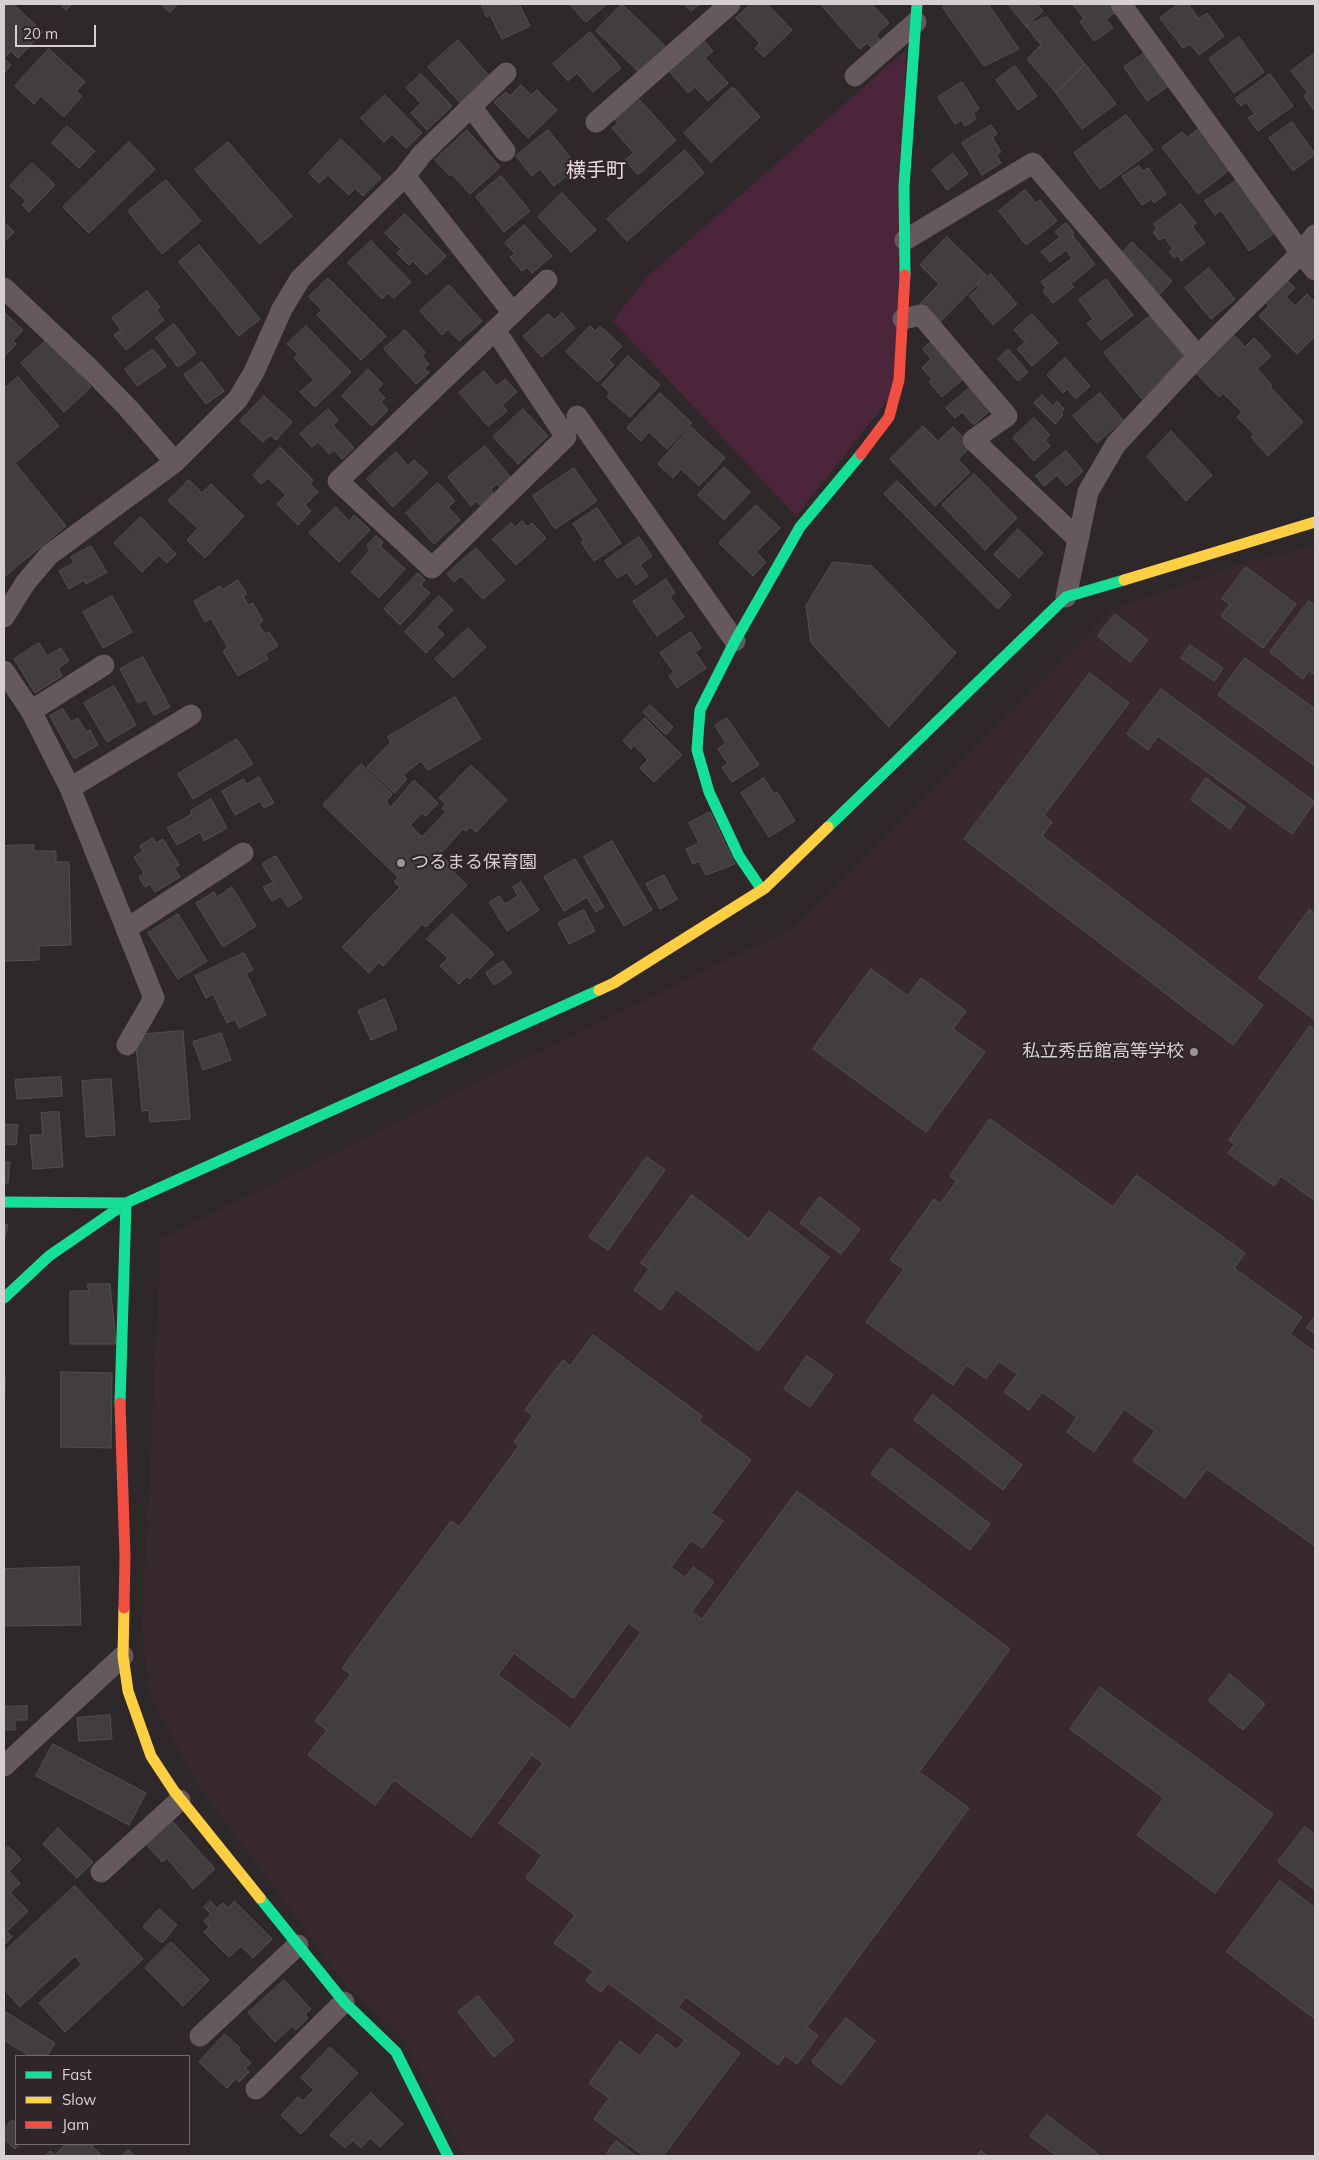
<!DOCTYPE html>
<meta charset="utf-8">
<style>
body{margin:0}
#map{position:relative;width:1319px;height:2160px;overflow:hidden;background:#2e282b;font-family:Mulish,sans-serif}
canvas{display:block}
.frame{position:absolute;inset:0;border:5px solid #d6d0d3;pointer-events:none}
.legend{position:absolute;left:15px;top:2055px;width:175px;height:90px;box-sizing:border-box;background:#30262a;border:1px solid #726a6e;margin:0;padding:6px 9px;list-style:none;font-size:15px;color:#d6d0d3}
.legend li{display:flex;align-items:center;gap:10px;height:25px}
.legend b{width:25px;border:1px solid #726a6e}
.scale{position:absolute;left:15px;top:25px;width:81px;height:22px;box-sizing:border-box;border:2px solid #d6d0d3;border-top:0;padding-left:6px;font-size:15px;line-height:18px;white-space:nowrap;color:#d6d0d3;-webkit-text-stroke:4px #30262a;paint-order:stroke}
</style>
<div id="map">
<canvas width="1319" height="2160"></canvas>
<div class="frame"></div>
<ul class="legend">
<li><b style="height:6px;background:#16e098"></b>Fast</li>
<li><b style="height:6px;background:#ffcf43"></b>Slow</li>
<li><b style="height:6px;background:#f24e42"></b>Jam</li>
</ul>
<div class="scale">20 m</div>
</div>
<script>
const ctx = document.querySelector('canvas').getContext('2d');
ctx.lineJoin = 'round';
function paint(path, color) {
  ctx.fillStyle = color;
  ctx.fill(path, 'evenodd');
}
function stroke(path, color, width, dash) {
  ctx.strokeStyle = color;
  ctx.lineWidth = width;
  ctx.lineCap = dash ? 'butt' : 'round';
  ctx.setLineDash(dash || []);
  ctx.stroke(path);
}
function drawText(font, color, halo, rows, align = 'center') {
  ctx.font = font + ' Mulish,"Noto Sans JP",sans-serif';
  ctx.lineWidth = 4.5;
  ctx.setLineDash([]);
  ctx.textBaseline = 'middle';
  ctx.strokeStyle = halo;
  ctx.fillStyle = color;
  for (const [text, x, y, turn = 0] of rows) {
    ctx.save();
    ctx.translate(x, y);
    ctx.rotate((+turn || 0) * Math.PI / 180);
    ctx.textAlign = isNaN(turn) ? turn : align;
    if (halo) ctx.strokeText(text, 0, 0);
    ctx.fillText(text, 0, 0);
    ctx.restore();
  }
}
paint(new Path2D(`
 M1315,546v1610h-851l-61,-117 -55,-51 -150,-203 -49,-91 -7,-67 19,-388 634,-312 318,-317 135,-48z`), '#38292f');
paint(new Path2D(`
 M906,50l-10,340 -100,126 -183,-195 34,-44z`), '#4b2539');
const building = new Path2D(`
 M4,4h9l30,28 -25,26 -7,-7 -7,7z
 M60,4h12l-6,6z
 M161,4h17l-8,8z
 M481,4h38l11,22 -28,13 -12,-24 -3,2z
 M570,4h37l-21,18z
 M622,4l45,44 -26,26 -45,-43z
 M684,4h16l-9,7z
 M751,4h16l25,26 -28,27 -9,-9 5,-5 -24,-25z
 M825,4h47l17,19 -13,12 4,4 -9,8 -4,-4 -7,6 -38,-43z
 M944,4h44l31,45 -35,17 -41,-58z
 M1008,4h28l7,7 -17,15z
 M1073,4h38l5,8 -10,7 7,9 -19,13 -14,-19 4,-3z
 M1179,4h9l11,15 8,-6 17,23 -25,19 -9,-11 -7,4 -23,-30z
 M1047,17l38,47 -29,29 -29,-34 14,-14 -15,-19z
 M590,32l31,36 -28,24 -16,-19 -9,8 -15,-17z
 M1239,37l25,35 -30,21 -25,-34z
 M458,40l32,37 -30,26 -32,-36z
 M703,40l10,11 -8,7 23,25 -20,18 -13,-14 -7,6 -19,-22z
 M49,49l36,33 -9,9 6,5 -18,21 -23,-21 -7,8 -19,-18z
 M1148,51l22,34 -23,16 -23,-34z
 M1315,53v59l-11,-16 4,-3 -17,-22z
 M4,58l7,7 -7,8z
 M1085,64l31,40 -34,25 -26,-36z
 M1015,66l22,30 -19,14 -22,-30z
 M421,74l31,32 -25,24 -16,-17 10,-10 -15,-15z
 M1270,74l23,32 -35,25 -10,-13 7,-4 -9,-12 -5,4 -6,-7z
 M962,82l17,27 -6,4 3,6 -11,7 -3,-6 -7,4 -17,-27z
 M521,85l10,10 6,-5 20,20 -29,28 -34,-36 12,-10 4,4z
 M733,87l27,30 -49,45 -27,-29z
 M385,95l37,38 -16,15 -14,-14 -8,8 -23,-24z
 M636,96l40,44 -38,35 -13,-15 9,-7 -22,-25 6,-5 -5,-6z
 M1126,115l27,35 -53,39 -26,-36z
 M1292,122l23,32 -22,17 -24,-33z
 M991,125l6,9 -5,3 9,15 -5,3 5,8 -19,12 -20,-32z
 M67,126l28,25 -16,17 -27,-25z
 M1200,128l31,41 -33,25 -36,-47 20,-15 5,5z
 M467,130l33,37 -30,27 -18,-20 -2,2 -15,-16z
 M548,130l30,37 -24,19 -14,-17 -8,7 -16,-20z
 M341,139l40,39 -18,18 -8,-8 -6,7 -21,-20 -9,8 -10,-10z
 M129,142l26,27 -66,64 -26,-26z
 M228,142l64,74 -32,28 -65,-74z
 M685,150l19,23 -77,68 -20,-22z
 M953,154l15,20 -21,16 -15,-20z
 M32,163l23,22 -26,27 -7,-7 4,-4 -16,-15z
 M1139,166l4,5 5,-3 18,26 -12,9 -2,-4 -10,6 -20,-28z
 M501,176l29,35 -26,21 -28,-35z
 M1239,179l37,53 -27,19 -28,-41 -6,5 -10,-14z
 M166,180l35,41 -39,33 -34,-43z
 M1025,190l11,13 4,-3 17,21 -31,24 -27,-34z
 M562,193l34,37 -25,22 -33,-35z
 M1181,204l15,19 -4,3 13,17 -24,18 -3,-6 -4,3 -5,-6 4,-3 -9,-12 -5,3 -6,-8 4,-3 -3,-5z
 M405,214l41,42 -20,19 -13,-14 -4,4 -12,-12 4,-4 -16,-16z
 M4,222l10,10 -10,10z
 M1066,223l8,10 -2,2 23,29 -24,20 3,3 -21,16 -10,-12 3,-3 -5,-6 31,-24 -6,-8 -16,12 -9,-10 19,-15 -5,-5z
 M524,225l28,31 -20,17 -5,-6 -5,4 -12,-14 5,-3 -10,-11z
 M947,237l39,38 -49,50 -19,-19 21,-22 -19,-19z
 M371,241l40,41 -17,16 -6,-5 -6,6 -34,-36z
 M1132,242l40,39 -16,17 -40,-39z
 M199,245l61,74 -21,17 -60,-74z
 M1209,268l26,31 -24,20 -26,-31z
 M991,274l26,30 -24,21 -24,-29 10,-8 -2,-3z
 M328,278l58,58 -25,24 -44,-45 5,-5 -13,-13z
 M1106,279l27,36 -32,25 -14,-17 6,-4 -14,-19z
 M1285,279l10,9 -9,9 9,9 12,-12 8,8v34l-18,18 -38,-38 10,-10 -6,-6z
 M449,285l33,36 -23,20 -11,-12 -6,6 -22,-24z
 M147,291l13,16 -4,3 8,10 -38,30 -12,-15 7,-5 -9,-12z
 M4,312l19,18 -10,11 3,3 -12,13z
 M562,313l13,15 -33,29 -19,-21 25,-22 6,6z
 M1032,314l26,29 -26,23 -15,-17 8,-7 -11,-12z
 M1150,316l33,40 -41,43 -38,-46z
 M174,324l22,29 -18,14 -22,-29z
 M306,326l45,46 -36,35 -15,-15 14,-12 -20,-22 4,-4 -11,-10z
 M590,326l5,5 5,-5 22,20 -13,14 5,5 -16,17 -32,-30z
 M405,330l20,22 -3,4 7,8 -5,4 5,5 -13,11 -32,-35z
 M1235,336l10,11 9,-9 17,18 -14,13 15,16 -2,2 33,35 -35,34 -17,-19 3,-3 -17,-17 5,-5 -19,-19 -4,4 -23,-24z
 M937,337l32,37 -27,23 -13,-15 3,-3 -10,-11 9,-9 -8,-10z
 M48,339l43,48 -27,25 -43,-49z
 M153,349l13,17 -29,20 -12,-17z
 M1008,349l20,23 -10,9 -20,-22z
 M628,356l32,29 -30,32 -23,-20 3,-4 -8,-8z
 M1065,358l25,28 -14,13 -9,-10 -4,4 -16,-18z
 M202,362l22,29 -18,13 -22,-29z
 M368,369l15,15 -6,6 8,8 -4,4 7,8 -16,16 -30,-30z
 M484,371l13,15 8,-7 12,13 -15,13 5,6 -19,15 -29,-33z
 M18,377l41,49 -44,37 51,63 -62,51v-188z
 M974,384l20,23 -20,18 -12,-13 -7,6 -9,-10z
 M660,393l32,30 -25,26 -18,-17 -8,9 -14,-13z
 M1100,393l23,27 -26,23 -24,-27z
 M1042,395l11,11 4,-5 7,8 -3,4 2,2 -8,9 -21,-21z
 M264,396l28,26 -16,18 -6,-5 -7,7 -23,-21z
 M328,409l10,11 -5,5 21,23 -12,11 -8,-9 -5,4 -11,-12 -6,5 -12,-13z
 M523,409l25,27 -30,28 -25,-27z
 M1034,418l16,17 -5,5 5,6 -16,15 -21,-23z
 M923,426l15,15 15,-14 19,19 -14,13 12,13 -35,34 -45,-47z
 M691,427l34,31 -26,28 -18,-17 -8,9 -15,-14z
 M1171,431l41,44 -26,26 -39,-44z
 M485,446l26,32 -11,9 -3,-3 -6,5 2,4 -13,12 -3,-4 -6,5 -23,-29z
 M280,447l33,33 -3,3 8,9 -13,13 6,6 -13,14 -21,-21 9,-9 -18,-17 -7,6 -8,-9z
 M1066,451l17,20 -17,15 -9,-11 -13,11 -8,-10z
 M396,452l12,14 6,-6 14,13 -35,34 -26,-28z
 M724,467l26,25 -26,28 -26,-25z
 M574,468l23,33 -42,28 -22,-33z
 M974,474l43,44 -32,32 -43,-45z
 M189,480l13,13 9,-9 33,32 -39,42 -18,-18 11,-12 -30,-27z
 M897,481l114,114 -13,14 -114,-115z
 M438,483l17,18 -7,6 12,13 -26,24 -28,-31z
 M756,505l24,23 -24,24 10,10 -13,14 -34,-33z
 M336,507l13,14 5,-6 16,15 -31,32 -30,-29z
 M597,508l24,35 -27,18 -13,-19 3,-2 -11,-16z
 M141,517l35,37 -9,9 -8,-8 -17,17 -28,-29z
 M522,521l5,6 5,-4 14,15 -30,27 -24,-26 19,-16 4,4z
 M1018,529l25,24 -24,25 -25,-23z
 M376,536l7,6 -3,4 25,23 -26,29 -28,-26 19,-22 -3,-4z
 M639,537l13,19 -12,9 8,11 -12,9 -9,-13 -10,6 -12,-17z
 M91,546l16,26 -21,12 -2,-4 -15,9 -10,-18 15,-8 -3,-6z
 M476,548l29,32 -22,19 -22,-23 -7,6 -7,-8z
 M833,562l39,4 84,87 -67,74 -78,-84 -5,-37z
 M1246,567l50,37 -33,44 -42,-32 9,-12 -8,-5z
 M418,573l7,7 -4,5 9,8 -30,32 -16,-16z
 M666,579l9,14 -5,4 14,20 -27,19 -24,-34z
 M238,580l9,14 -4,2 5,9 5,-2 10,18 -5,3 7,10 4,-2 9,14 -13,8 3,5 -30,17 -15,-25 5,-3 -17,-30 -6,4 -11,-21 26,-15 3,3z
 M112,596l20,36 -29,16 -20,-36z
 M439,596l14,14 -17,17 8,7 -18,19 -21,-21z
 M1309,601l6,5v65l-2,3 -4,-3 -6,8 -33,-27z
 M1115,614l33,26 -18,22 -32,-26z
 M468,628l18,19 -33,31 -18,-19z
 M691,632l10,16 -6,4 11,16 -29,20 -8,-12 5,-4 -14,-19z
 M39,643l8,13 14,-8 8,13 -11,7 4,8 -27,17 -21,-34z
 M1190,645l33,23 -9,13 -33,-23z
 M143,657l27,50 -16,8 -8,-16 -8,4 -18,-34z
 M1245,658l70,51v57l-97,-71z
 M1090,673l39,30 -85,112 8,7 -10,14 221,169 -30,40 -269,-206z
 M114,686l22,39 -29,17 -23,-39z
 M1161,689l154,113 -23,32 -134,-98 -10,14 -21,-16z
 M455,697l26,42 -53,31 -7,-9 -18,14 4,4 -13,14 -27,-26 24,-25 -3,-5z
 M650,705l23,22 -7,8 -23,-23z
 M63,709l8,13 7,-4 8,14 4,-2 8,15 -24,14 -24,-43z
 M645,718l37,37 -28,27 -14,-14 8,-8 -14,-15 -3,4 -8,-8z
 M727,718l32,47 -27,17 -10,-15 6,-3 -10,-15 8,-6 -11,-17z
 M237,739l16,25 -60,35 -15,-25z
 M361,764l31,30 -6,8 5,5 23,-27 24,23 -12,13 -4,-3 -12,12 12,12 24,-25 -4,-3 4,-5 -7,-6 32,-33 36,35 -31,32 -6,-5 -4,4 -3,-2 -23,25 11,11 -3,2 19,18 -41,42 -4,-3 -39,42 -4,-4 -10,11 -27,-26 58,-60 -6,-5 4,-5 -75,-72z
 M259,777l15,26 -10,5 -4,-7 -25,14 -13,-24 21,-12 4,5z
 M764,778l10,16 3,-2 18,29 -26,16 -28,-44z
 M1206,778l39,29 -15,22 -39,-29z
 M211,799l16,29 -23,13 -4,-9 -23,13 -10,-17 25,-14 -1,-3z
 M710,812l25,52 -29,11 -7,-14 -6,3 -7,-15 13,-6 -10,-20z
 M153,838l3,5 7,-4 16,26 -5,3 6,9 -25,15 -5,-8 -5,3 -6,-10 5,-4 -10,-16 9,-6 -3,-5z
 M612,841l40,69 -28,16 -40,-69z
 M34,845v6h22v11h13l2,83 -32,1v14l-35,1v-115z
 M276,856l26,42 -14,9 -7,-11 -9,5 -9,-14 10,-5 -11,-18z
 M575,859l29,48 -8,5 -9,-15 -23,14 -20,-34z
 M664,875l13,24 -17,10 -14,-25z
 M521,882l18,28 -32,21 -18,-29 10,-6 6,8 13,-8 -5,-9z
 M232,887l24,39 -33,21 -27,-44 18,-11 3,5z
 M1310,909l5,5v106l-56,-42z
 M584,910l11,21 -26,13 -11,-21z
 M178,914l29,47 -29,18 -30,-46z
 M452,914l42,40 -24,25 -3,-3 -8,8 -19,-18 8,-8 -21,-19z
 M244,953l9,17 -7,3 20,42 -27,13 -4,-9 -8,4 -14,-29 -7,4 -11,-22z
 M503,961l9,12 -18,12 -8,-12z
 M871,969l37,27 13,-18 45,33 -13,18 32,23 -59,80 -113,-83z
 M385,999l12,30 -26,11 -13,-29z
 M1310,1026l5,4v171l-34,-25 -7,10 -46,-33 7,-9 -6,-4z
 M183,1031l7,88 -40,3 -1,-12 -7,1 -7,-76z
 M221,1033l10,27 -28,10 -10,-28z
 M61,1077l1,19 -45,3 -2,-19z
 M111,1079l4,56 -29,2 -4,-56z
 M59,1112l4,55 -30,2 -3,-34h13l-2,-22z
 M990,1119l123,88 23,-32 109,78 -11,15 68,49 -12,17 25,18v194l-108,-77 -22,29 -52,-37 22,-30 -31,-22 -30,43 -27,-20 10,-15 -35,-25 -13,18 -25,-18 13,-18 -18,-13 -13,18 -19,-14 -14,20 -87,-63 38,-53 -14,-9 44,-61 6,5 17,-23 -7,-5z
 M4,1124l14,1 -2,20 -12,-1z
 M647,1157l18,13 -57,80 -19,-13z
 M4,1162h6l-2,21h-4z
 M692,1195l57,44 20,-28 60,46 -71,94 -82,-62 -15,21 -27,-20 15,-21 -8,-6z
 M820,1197l40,32 -19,25 -41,-31z
 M4,1224l4,1 -4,16z
 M88,1284h22l6,60h-46v-53h18z
 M1315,1317v17l-8,-6z
 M593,1335l109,81 -3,5 52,39 -40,53 12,8 -21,27 -11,-8 -20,27 14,11 8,-11 21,15 -23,30 11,7 95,-128 213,158 -91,123 50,36 -162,219 11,9 -21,28 -12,-9 -7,10 -92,-68 -8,10 62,46 -77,103h-19l-50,-37 15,-21 -20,-15 31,-42 20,15 17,-22 20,16 8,-10 -77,-57 -7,9 -15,-11 7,-10 -39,-28 21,-28 -49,-37 16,-23 -43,-32 44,-60 -11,-8 -61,82 -77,-57 -19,25 -67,-50 19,-25 -12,-9 36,-47 -9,-6 109,-147 8,6 60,-81 -5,-4 19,-26 -8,-6 38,-50 7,6zM629,1623l12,9 -71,97 -72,-54 16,-22 59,45z
 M807,1356l26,19 -23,32 -26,-18z
 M61,1372l51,1 -1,75 -50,-1z
 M4,1377h1l-1,52z
 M933,1395l89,70 -19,25 -89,-70z
 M891,1448l99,76 -20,26 -99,-76z
 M79,1567l2,58 -77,1v-57z
 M1230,1674l35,30 -22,26 -34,-29z
 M1100,1687l173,127 -58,79 -78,-58 27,-37 -94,-69z
 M27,1706v14h-12v10h-11v-23z
 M110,1715l2,24 -33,2 -2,-23z
 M53,1744l93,49 -17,32 -93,-49z
 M173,1822l42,47 -22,20 -26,-31 -5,4 -15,-17z
 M1305,1827l10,8v55l-37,-28z
 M58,1828l35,34 -16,16 -34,-34z
 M8,1846l13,13 -12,12 11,12 -10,10 18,18 -21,20 5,6 -8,8v-95z
 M1280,1881l35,27v111l-88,-67z
 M75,1886l68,73 -78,73 -26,-29 43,-39 -7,-8 -55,51 -16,-18v-37z
 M210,1901l7,7 6,-5 5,5 6,-7 38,38 -19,19 -12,-12 -12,11 -25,-25 5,-5 -5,-6 7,-7 -7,-7z
 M159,1909l18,16 -15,18 -19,-16z
 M171,1942l38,38 -26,26 -38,-38z
 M284,1980l27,29 -6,5 3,4 -12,12 -4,-4 -17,16 -27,-29z
 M478,1996l36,44 -20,17 -36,-45z
 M6,2012l49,31 -8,13h-17l-26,-16v-24z
 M846,2018l29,23 -34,44 -29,-23z
 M225,2034l15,14 -2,2 13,13 -6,5 4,4 -10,10 -3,-3 -9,9 -28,-26z
 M330,2047l28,26 -57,61 -20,-19 17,-18 5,4 11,-11 -13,-12z
 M371,2093l32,31 -23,23 -10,-9 -9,10 -8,-8 -8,8 -15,-13z
 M1047,2115l52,40 -1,1h-41l-27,-20z
 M12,2120l4,3v21h3l-4,5 -11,-10v-10z
 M616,2141l20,15h-31z
 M66,2144h28l-2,2 10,10h-57l5,-5 5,4z
 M128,2150l7,6h-13z
 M981,2151l7,5h-11z`);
paint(building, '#423d3f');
stroke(building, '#544f51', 1);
stroke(new Path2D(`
 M1121,4l180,249 14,17
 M855,76l61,-54
 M471,107l34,44
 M596,122l134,-118
 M405,176l108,137
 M905,240l128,-77 165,193
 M4,288l86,81 38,39 47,54
 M903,319l18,-4 86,101 -34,24 105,99
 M495,330l71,107 -134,131 -94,-87 209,-201
 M577,416l158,225
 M1066,597l22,-105 28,-48 82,-88 103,-103 14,-18
 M4,617l22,-35 23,-27 126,-93 63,-63 16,-27 28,-63 18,-30 105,-103 17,-22 84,-81
 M4,671l27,40 39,77 84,210 -27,47
 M31,711l73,-46
 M70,788l121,-73
 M126,929l117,-76
 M4,1766l119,-110
 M101,1872l79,-72
 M200,2036l98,-91
 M256,2089l88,-87`), '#65585e', 21);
stroke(new Path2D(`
 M905,275l-1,-88 13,-183
 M828,827l238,-230 58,-17
 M762,890l-23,-34 -30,-64 -12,-42 3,-40 35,-69 65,-114 61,-73
 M4,1202l122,1 -6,200
 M4,1298l45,-42 77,-53 473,-213
 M260,1898l84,104 52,50 52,104`), '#16e098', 11);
stroke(new Path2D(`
 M1124,580l191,-58
 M599,990l15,-7 151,-95 63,-61
 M124,1608l-1,48 5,35 23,65 23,35 86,107`), '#ffcf43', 11);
stroke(new Path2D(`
 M861,454l28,-37 10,-37 6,-105
 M120,1403l5,154 -1,51`), '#f24e42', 11);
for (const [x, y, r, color] of [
 [401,863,5,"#9b9598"],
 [1194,1052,5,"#9b9598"]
]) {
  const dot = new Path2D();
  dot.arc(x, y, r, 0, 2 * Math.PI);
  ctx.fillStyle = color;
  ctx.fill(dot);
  stroke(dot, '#30262a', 2);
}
drawText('18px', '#d6d0d3', '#30262a', [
 ["つるまる保育園",411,863],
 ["私立秀岳館高等学校",1184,1052,"right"]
], 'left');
drawText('20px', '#e9dce1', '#30262a', [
 ["横手町",596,171]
]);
</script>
